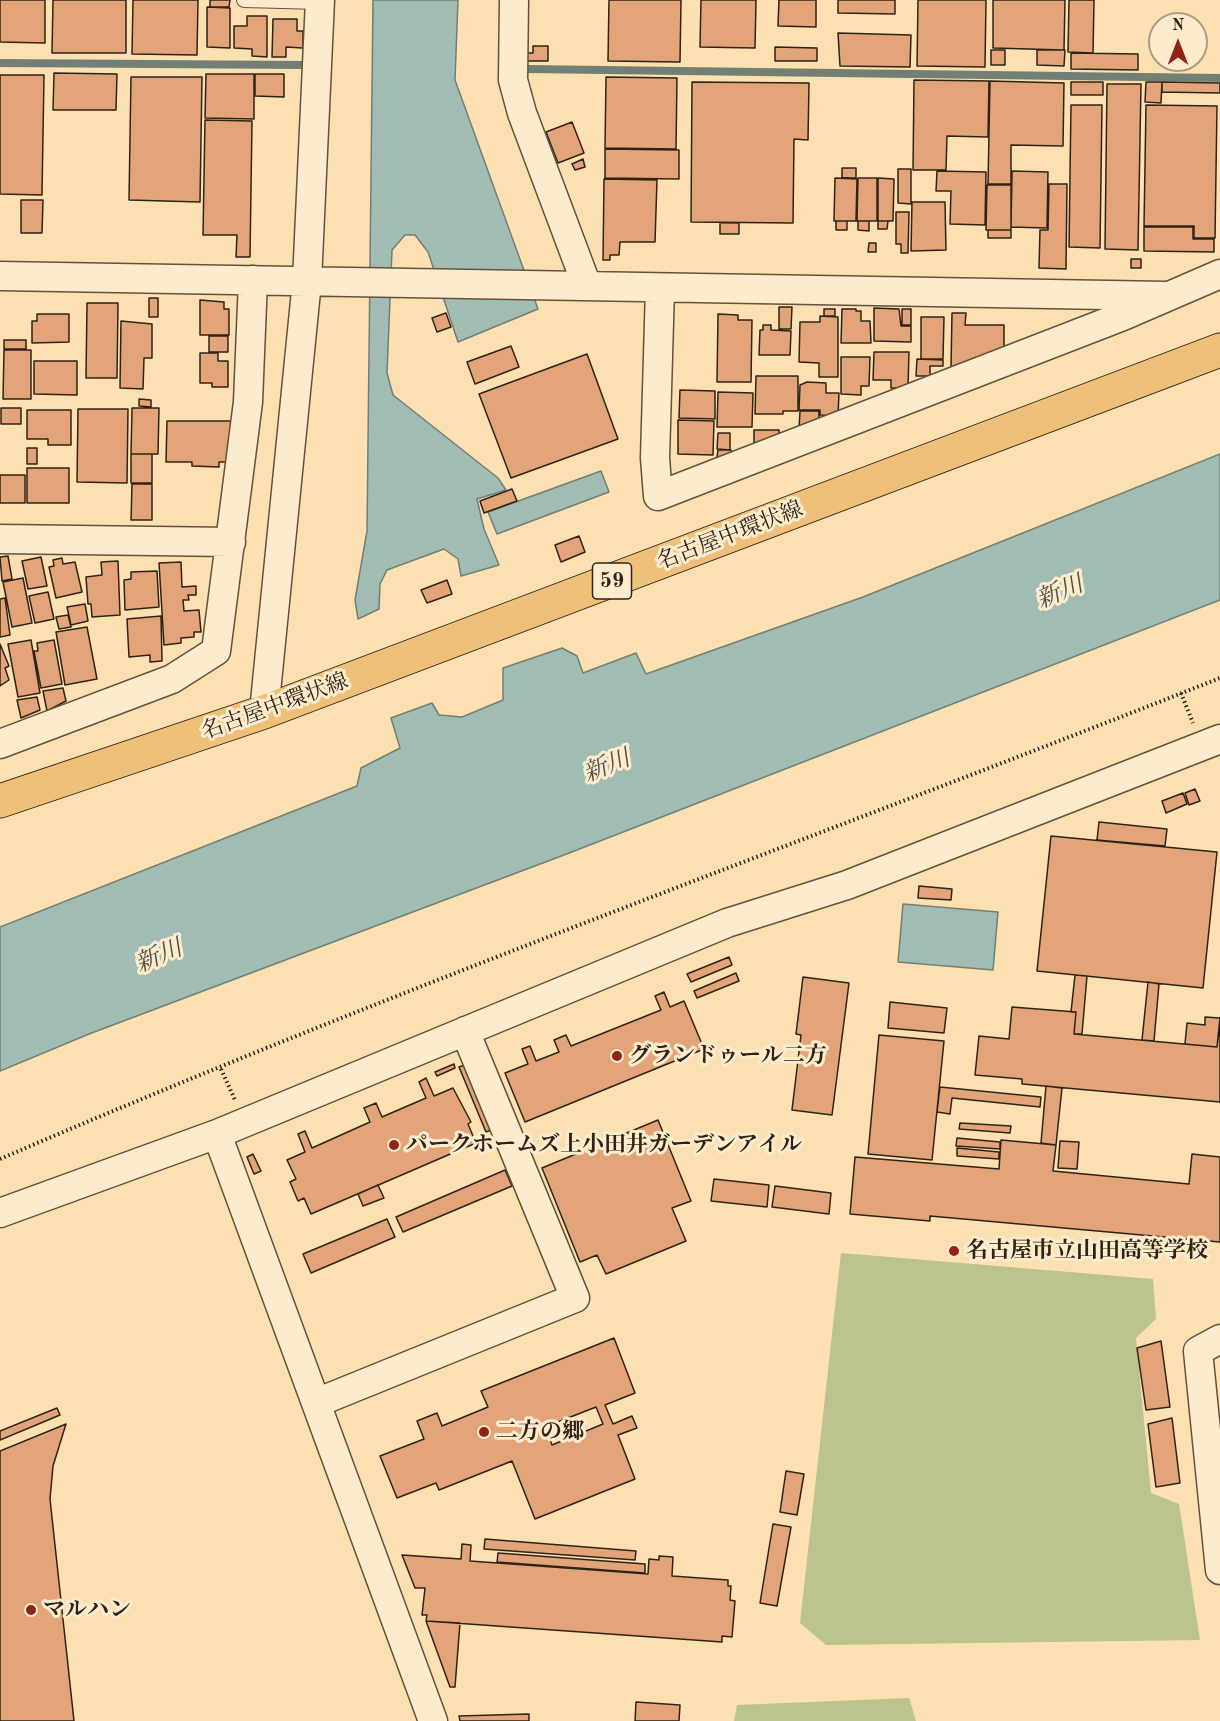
<!DOCTYPE html>
<meta charset="utf-8">
<style>
body{margin:0}
#map{position:relative;width:1220px;height:1721px;overflow:hidden;background:#fce0b2;font-family:"Old Standard TT",serif}
canvas{display:block}
.north{position:absolute;left:1148px;top:12px;width:60px;height:60px;box-sizing:border-box;background:#fdebcd;border:2px solid #aa9b83;border-radius:50%;rotate:0deg;font-size:16px;font-weight:700;line-height:24px;text-align:center;color:#2e2315}
.north::after{content:'';display:block;margin:auto;width:21px;height:27px;background:#8f2418;clip-path:polygon(50% 0,100% 100%,50% 72%,0 100%)}
</style>
<div id="map">
<canvas width="1220" height="1721"></canvas>
<div class="north">N</div>
</div>
<script>
const ctx = document.querySelector('canvas').getContext('2d');
ctx.lineJoin = 'round';
function paint(path, color) {
  ctx.fillStyle = color;
  ctx.fill(path, 'evenodd');
}
function stroke(path, color, width, dash) {
  ctx.strokeStyle = color;
  ctx.lineWidth = width;
  ctx.lineCap = dash ? 'butt' : 'round';
  ctx.setLineDash(dash || []);
  ctx.stroke(path);
}
function drawText(font, color, halo, rows, align = 'center') {
  ctx.font = font + ' "Old Standard TT","Noto Serif JP",serif';
  ctx.lineWidth = 6;
  ctx.setLineDash([]);
  ctx.textBaseline = 'middle';
  ctx.strokeStyle = halo;
  ctx.fillStyle = color;
  for (const [text, x, y, turn = 0] of rows) {
    ctx.save();
    ctx.translate(x, y);
    ctx.rotate((+turn || 0) * Math.PI / 180);
    ctx.textAlign = isNaN(turn) ? turn : align;
    if (halo) ctx.strokeText(text, 0, 0);
    ctx.fillText(text, 0, 0);
    ctx.restore();
  }
}
paint(new Path2D(`
 M841,1253l312,26 3,40 -20,19 15,155 28,11 21,136 -374,5 -26,-22z
 M909,1698l7,23h-182l3,-16z`), '#bbc38f');
const water = new Path2D(`
 M373,0h85l-3,80 83,229 -80,33 -30,-90 -13,-17h-10l-13,15 -5,123 6,22 105,83 8,12 -29,9 7,30 15,36 -38,11 -3,-17 -14,-10 -57,21 -7,14 -1,25 -21,10 -3,-19 12,-69z
 M1220,454v146l-656,255 -475,179 -89,37v-144l357,-141 4,-18 39,-20 -9,-30 41,-15 7,12 23,2 41,-17v-32l59,-20 15,8 6,17 53,-20 10,21 217,-77z
 M601,471l8,21 -112,42 -9,-22z
 M903,904l95,8 -5,58 -95,-8z`);
paint(water, '#a0bcb3');
stroke(water, '#727f74', 1.5);
stroke(new Path2D(`
 M0,63l302,2
 M526,69l694,9`), '#727f74', 8);
const building = new Path2D(`
 M0,0h45v43l-45,-1z
 M53,0h73v53h-74z
 M133,0h65l-1,55 -65,-1z
 M210,0h20l-1,7h-19z
 M609,0h72l-1,62 -72,-1z
 M701,0h55l-1,48 -55,-1z
 M779,0h37v27l-38,-1z
 M838,0h57v14l-57,-1z
 M918,0h68l-1,67 -68,-1z
 M993,0h72l-1,50 -71,-2z
 M1069,0h25l-1,53 -25,-1z
 M207,7l23,1v40l-23,-1z
 M247,16h20v41l-15,-1v-7l-18,-1v-22h13z
 M273,19h24v12h6v17l-17,-1v10h-14z
 M838,33l73,2 -1,32 -70,-1z
 M533,46h15v15h-22v-8h7z
 M775,47l42,1v13h-42z
 M991,50h14v15h-14z
 M1037,50h28l-1,16 -27,-1z
 M1071,53l67,1v16l-67,-1z
 M54,73l63,1 -1,36h-63z
 M206,74h48v45l-49,-1z
 M255,74h29v23l-29,-1z
 M0,75h44l-2,120 -42,-1z
 M131,77h71l-2,125 -71,-2z
 M606,77l71,1 -1,71 -71,-1z
 M914,80l75,1 -1,56 -41,-1 -1,34h-33z
 M990,81l74,2 -1,63 -52,-1v39h-23z
 M692,82l117,1 -1,57 -14,-1 -1,84 -102,-1z
 M1071,82h32v13h-32z
 M1146,82h16l-1,21 -16,-1z
 M1162,82l58,1v10l-58,-1z
 M1107,84h34l-3,166 -33,-1z
 M1071,105h31l-2,143 -31,-1z
 M1146,105l71,1 -2,132h-21v-12h-50z
 M205,120l47,1 -2,136h-14l1,-22h-34z
 M572,122l12,31 -26,10 -12,-31z
 M605,149l74,1v29l-74,-1z
 M583,159l2,8 -10,3 -3,-6z
 M842,168h14v10h-14z
 M898,169h13v35l-13,-1z
 M937,171l49,1 -1,53 -35,-1 1,-33h-15z
 M1012,171l36,1 -1,56 -36,-1z
 M835,178l22,1 -1,42h-22z
 M858,178h19v43h-20z
 M878,178l16,1 -1,42h-15z
 M604,179l53,1 -2,62h-35l-1,13h-9v5h-7z
 M1049,184h18l-1,85 -27,-1 1,-38h8z
 M987,185h24v45h-25z
 M21,200h22l-1,33h-21z
 M912,202h33l1,48 -35,1z
 M896,212h13l-1,41h-7v-9h-5z
 M836,221h11v9h-11z
 M858,221h11v10l-11,-1z
 M878,221h10l-1,8h-9z
 M720,223h19v11h-19z
 M1144,227h49v12h21v13l-70,-1z
 M988,230h23v8h-23z
 M869,243h7v9h-8z
 M1131,259h10v9h-10z
 M149,298h9v19h-9z
 M200,300l24,2v7h5v26h-29z
 M87,303h31l-1,75h-31z
 M779,307h13l-1,22h-12z
 M874,308l25,1 2,17h10v16l-37,-1z
 M824,309h11v7h-11z
 M842,309h14v2h5v10h9l1,22h-30z
 M902,309h9v16h-9z
 M446,313l5,14 -14,5 -5,-14z
 M952,313h14l-1,12h39v25l-45,17h-8z
 M37,314h32v28l-37,1v-22h5z
 M718,314l20,1v5h14l-1,62h-34z
 M820,316l18,1v60h-19v-14l-20,-1 1,-40h20z
 M921,317h23l-1,42h-22z
 M121,321l31,3v34h-8l-1,31 -23,-1z
 M763,325h8v5l20,1 -1,24h-31l1,-25h3z
 M209,336h19v16h-19z
 M4,340h22v9h-22z
 M511,346l8,21 -44,17 -8,-22z
 M4,350h27v49h-28z
 M874,352h35l-1,36h-17v-8h-18z
 M200,353h18v8h10v26h-16v-4h-12z
 M587,354l31,85 -107,39 -32,-84z
 M841,357h29l-1,29h-8v9l-20,-1z
 M917,359l26,1v6h-13v10h-14z
 M34,361h43v34l-43,-1z
 M756,376h42v35h-15v3h-28z
 M807,382l19,1v10h13l-1,23 -18,-1v-5h-21l1,-25z
 M680,390l35,1v28l-36,-1z
 M718,392l35,1 -1,34h-35z
 M139,399l12,1v7l-12,-1z
 M1,408h20v16h-20z
 M132,408h27l-1,46h-27z
 M78,409h50l-1,74 -50,-1z
 M27,410h44v35h-23v-6h-21z
 M800,411h19v10l-20,8z
 M678,420l36,1 -1,34 -35,-1z
 M167,421h65v41h-13v5l-27,-1v-4h-26z
 M754,430h25v6l-25,11z
 M718,433h12v17l-13,-1z
 M27,448h10v16h-10z
 M718,450h13v7h-14z
 M131,454h21v29h-21z
 M27,468h42v35h-42z
 M0,475h25v28h-25z
 M132,484h20v36h-21z
 M512,489l5,12 -33,12 -4,-12z
 M579,536l6,16 -24,10 -6,-17z
 M8,556l4,23 -10,2 -2,-24z
 M41,557l6,29 -19,3 -6,-28z
 M62,558l1,6 12,-2 7,30 -26,6 -7,-31 5,-1 -1,-6z
 M118,561l2,54 -28,2 -1,-13h-3l-2,-27 16,-2 -1,-13z
 M181,562l1,25 14,-1v9h-8l1,5h-6l1,11 15,-1 2,22h-7v5l-13,1v5l-17,2 -5,-82z
 M157,571l2,36 -34,3 -1,-30 7,-1v-7z
 M23,578l9,45 -20,4 -9,-45z
 M447,580l5,14 -25,9 -6,-13z
 M48,592l6,27 -19,4 -6,-27z
 M5,598l5,37 -10,2v-38z
 M85,604l3,17 -17,4 -4,-18z
 M68,615l3,12 -12,2 -3,-12z
 M161,616l1,45 -12,1v-7l-21,2 -2,-38z
 M87,627l10,52 -32,6 -9,-53z
 M31,640l9,53 -22,4 -10,-53z
 M54,640l8,44 -21,4 -7,-37h4l-1,-8z
 M0,644l9,22 -4,2 4,12 -9,6z
 M63,688l3,13 -19,10 -4,-20z
 M37,697l3,13 -19,8 -4,-18z
 M1195,789l5,12 -11,4 -4,-12z
 M1183,793l4,11 -21,9 -4,-12z
 M1099,822l68,7 -2,17 -68,-6z
 M1051,836l166,16 -14,136 -166,-17z
 M919,886l33,3 -1,11 -33,-2z
 M729,957l3,8 -41,17 -4,-8z
 M736,973l3,8 -42,17 -3,-7z
 M1075,975l12,1 -5,58h-8l2,-22h-5z
 M803,977l46,6 -17,132 -40,-5 9,-75 -5,-1z
 M1148,982l11,2 -5,57 -12,-1z
 M664,992l6,15 14,-6 20,48 -179,73 -20,-49 23,-9 -6,-15 8,-3 6,15 23,-9 -5,-12 12,-5 5,11 90,-36 -6,-14z
 M890,1002l57,6 -3,25 -56,-5z
 M1012,1007l64,5 -2,22 143,13 3,-22v77l-198,-18v-5l-47,-4 4,-39 30,3z
 M1205,1017l15,1 -3,29 -32,-3 2,-21 18,2z
 M879,1035l65,6 -12,119 -64,-6z
 M454,1064l1,4 -18,8 -2,-4z
 M465,1065l26,65 -5,2 -27,-65z
 M426,1078l8,18 19,-8 18,34 -3,2 8,19 -165,71 -7,-16 -6,3 -8,-19 6,-3 -9,-19 18,-8 -7,-18 7,-3 7,17 58,-26 -6,-14 12,-5 6,14 44,-19 -7,-16z
 M1046,1086l16,2 -6,57 -15,-2z
 M940,1087l101,10 -1,10 -88,-9 -2,16 -13,-2z
 M658,1120l33,81 -19,7 14,33 -80,33 -9,-19 -17,7 -38,-94z
 M960,1123l51,3 -1,7 -51,-4z
 M957,1138l43,4v7l-44,-3z
 M1001,1140l55,5 -3,26 136,13 3,-30 28,3v85l-290,-26v5l-80,-7 5,-57 144,12z
 M1060,1141l19,1 -2,27 -19,-1z
 M957,1148l42,4v7l-42,-3z
 M253,1154l8,17 -7,3 -7,-17z
 M505,1170l7,16 -109,46 -7,-15z
 M714,1179l55,6 -2,22 -56,-6z
 M378,1185l6,13 -21,8 -5,-12z
 M775,1186l56,7 -2,21 -57,-7z
 M387,1219l8,18 -84,36 -8,-19z
 M614,1338l21,55 -30,12 8,19 19,-8 5,12 -19,7 17,44 -100,40 -23,-58 -73,29 -3,-7 -39,15 -17,-42 44,-17 -7,-18 20,-8 5,13 46,-19 -7,-16zM596,1407l7,17 -51,21 -7,-18z
 M1161,1341l9,66 -24,3 -9,-62z
 M57,1408l3,7 -60,25v-9z
 M1172,1418l8,65 -24,4 -8,-63z
 M66,1424l-13,42 -3,33 24,222h-74v-270z
 M786,1471l18,3 -7,41 -17,-3z
 M773,1524l18,3 -14,79 -17,-3z
 M485,1539l151,12 -1,9 -151,-11z
 M462,1544l9,1 -1,16 178,13 1,-15 10,1v-4l14,1 -1,19 56,4v6h3l-1,14 5,1 -3,36 -10,-1v6l-296,-21 1,-6h-5l3,-27h-10l-13,-33 59,4z
 M498,1553l147,11v9l-148,-11z
 M426,1621l34,2 -5,64h-5z
 M636,1702l44,3 -1,16h-44z
 M529,1714v7h-69l-1,-5z`);
paint(building, '#e3a47a');
stroke(building, '#2e2315', 1.5);
const service = new Path2D(`
 M244,0l76,2`);
const minor = new Path2D(`
 M514,0l-1,80 9,33 65,173
 M0,276l1166,20
 M660,288l-5,170 3,38 465,-180 97,-42
 M0,539l231,3
 M264,712l43,-431 13,-281
 M0,744l172,-65 44,-28 32,-249 5,-122
 M217,1134l216,587
 M0,1213l217,-79 510,-211 120,-38 373,-146
 M1220,1339l-22,12 22,219
 M316,1403l259,-105 -110,-267`);
const primary = new Path2D(`
 M0,801l264,-89 956,-362`);
stroke(service, '#62523c', 16);
stroke(minor, '#62523c', 31);
stroke(primary, '#2e2315', 35);
stroke(new Path2D(`
 M1181,693l12,30
 M221,1069l14,31
 M0,1159c401,-173 813,-320 1220,-481`), '#2e2315', 4, [1.5, 3]);
stroke(service, '#fdebcd', 14);
stroke(minor, '#fdebcd', 28);
stroke(primary, '#eec079', 33);
for (const [x, y, r, color] of [
 [617,1056,6,"#8f2418"],
 [394,1145,6,"#8f2418"],
 [954,1251,6,"#8f2418"],
 [484,1432,6,"#8f2418"],
 [31,1610,6,"#8f2418"]
]) {
  const dot = new Path2D();
  dot.arc(x, y, r, 0, 2 * Math.PI);
  ctx.fillStyle = color;
  ctx.fill(dot);
  stroke(dot, '#fdebcd', 2);
}
for (const [x, y, w] of [
 [612,581,39]
]) {
  const box = new Path2D();
  box.roundRect(x - w / 2, y - 18, w, 36, 4.5);
  ctx.fillStyle = '#fdebcd';
  ctx.fill(box);
  stroke(box, '#2e2315', 1.5);
}
drawText('bold 21px', '#2e2315', null, [
 ["59",612,581]
]);
drawText('22px', '#2e2315', '#fdebcd', [
 ["名古屋中環状線",730,536,-21],
 ["名古屋中環状線",275,707,-20]
]);
drawText('bold 22px', '#2e2315', '#fdebcd', [
 ["グランドゥール二方",629,1056],
 ["パークホームズ上小田井ガーデンアイル",406,1145],
 ["名古屋市立山田高等学校",966,1251],
 ["二方の郷",496,1432],
 ["マルハン",43,1610]
], 'left');
drawText('italic 24px', '#505144', '#fdebcd', [
 ["新川",1060,593,-23],
 ["新川",607,767,-22],
 ["新川",159,957,-23]
]);
</script>
